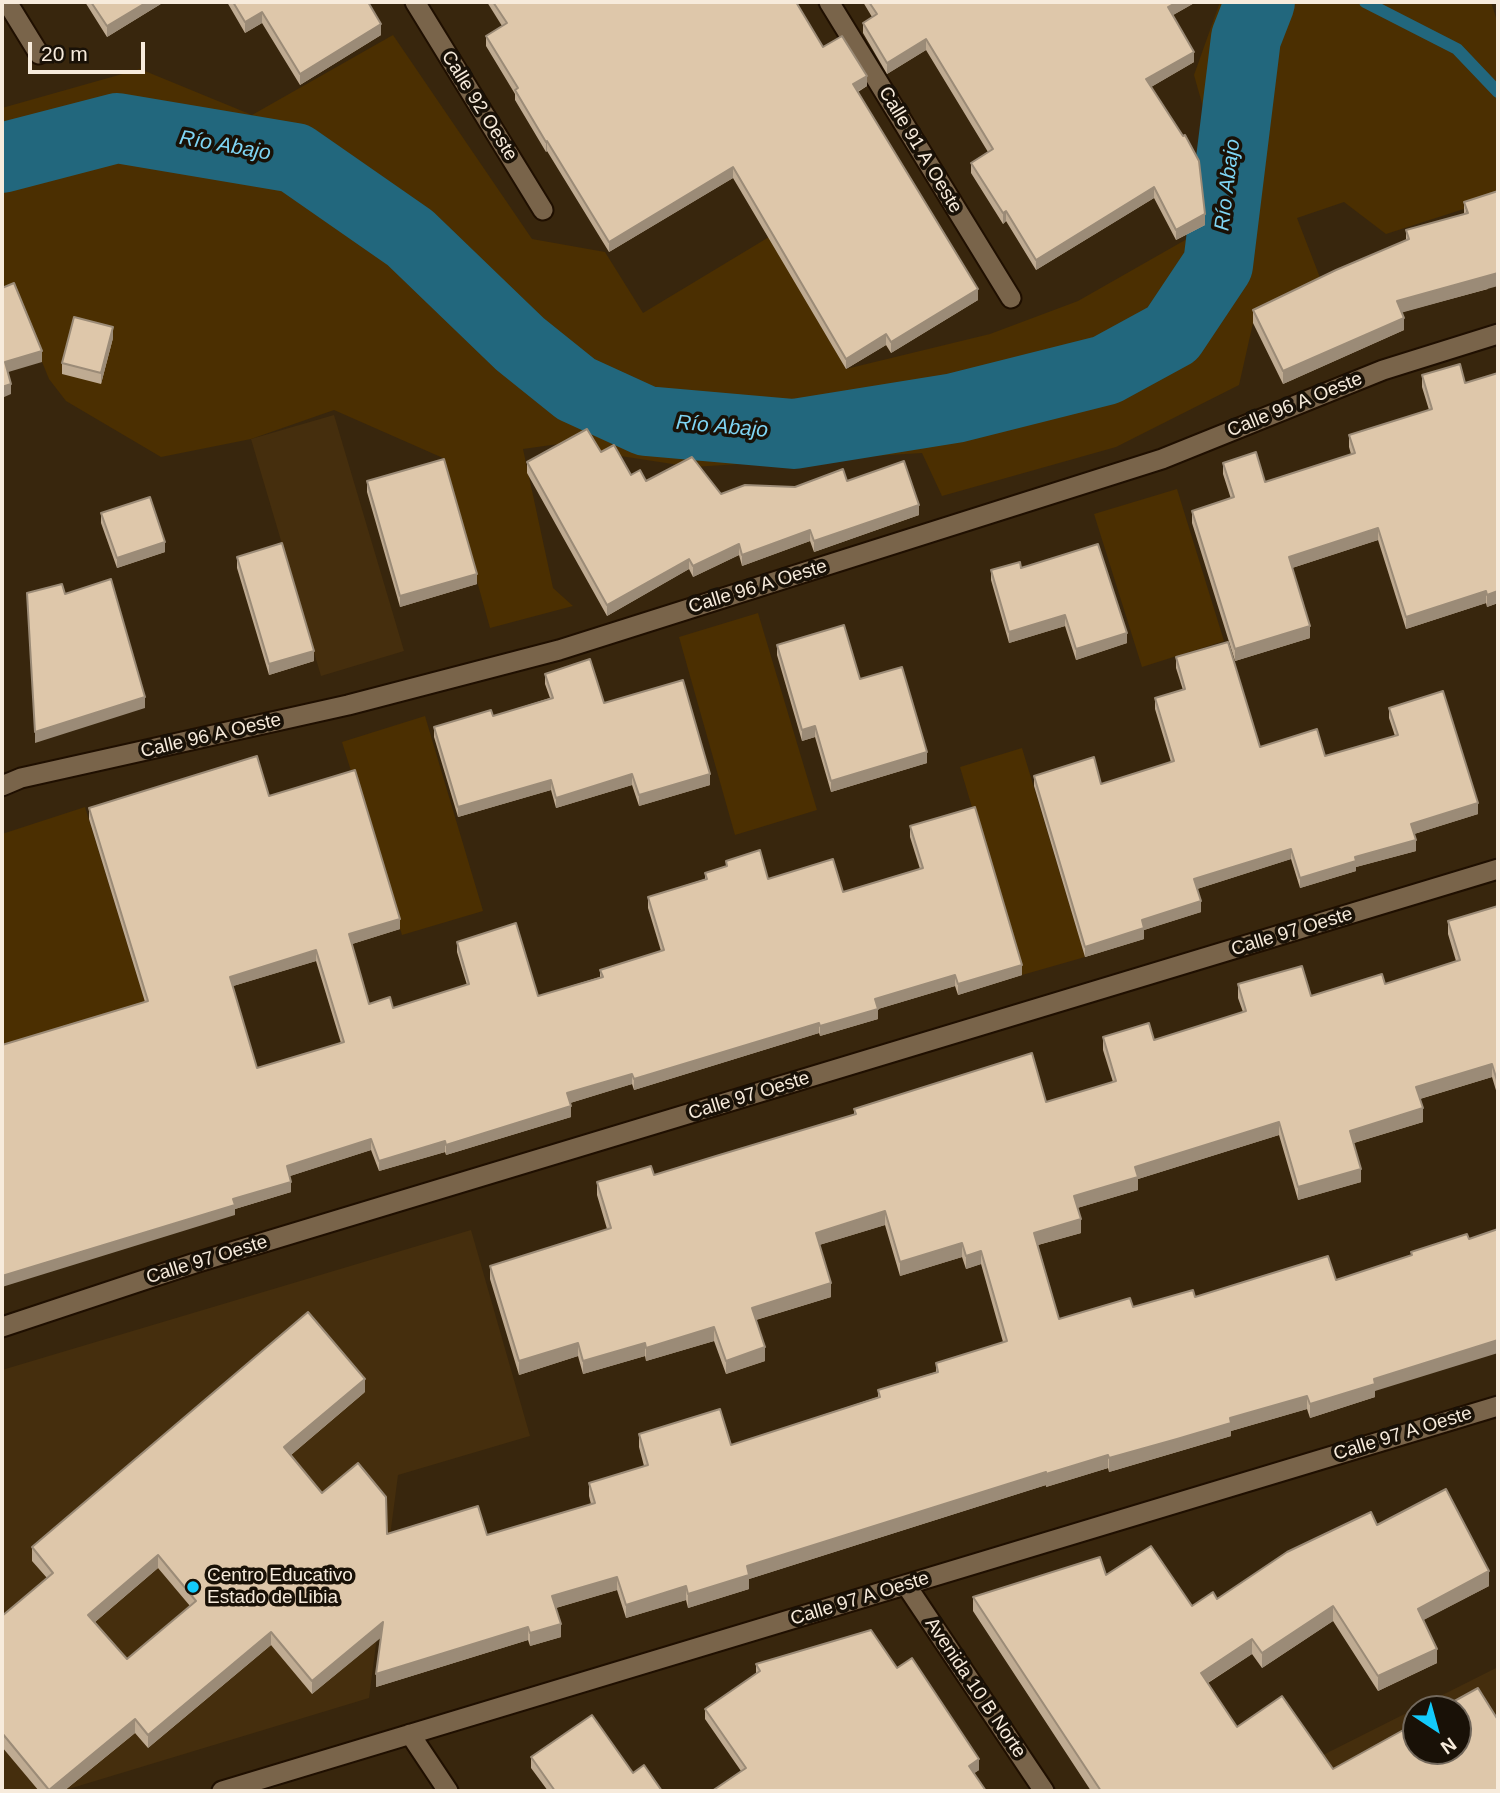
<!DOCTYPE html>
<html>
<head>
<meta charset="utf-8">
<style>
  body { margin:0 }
  #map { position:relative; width:1500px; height:1793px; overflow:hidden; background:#38260d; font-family:Arial,sans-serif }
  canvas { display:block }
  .frame { position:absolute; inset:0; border:4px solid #f7ebdc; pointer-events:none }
  .north { position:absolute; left:1402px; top:1695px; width:70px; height:70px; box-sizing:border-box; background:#191107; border:2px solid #72685c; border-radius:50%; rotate:144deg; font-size:19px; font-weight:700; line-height:28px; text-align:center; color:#f7ebdc }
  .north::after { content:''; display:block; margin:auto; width:24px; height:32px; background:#13cafb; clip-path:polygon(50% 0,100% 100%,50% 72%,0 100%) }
  .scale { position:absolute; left:28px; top:42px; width:117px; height:32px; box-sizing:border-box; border:4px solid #f7ebdc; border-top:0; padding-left:9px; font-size:21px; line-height:24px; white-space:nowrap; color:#f7ebdc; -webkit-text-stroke:5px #191107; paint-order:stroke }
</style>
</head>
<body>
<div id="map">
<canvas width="1500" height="1793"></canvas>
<div class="frame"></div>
<div class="north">N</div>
<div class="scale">20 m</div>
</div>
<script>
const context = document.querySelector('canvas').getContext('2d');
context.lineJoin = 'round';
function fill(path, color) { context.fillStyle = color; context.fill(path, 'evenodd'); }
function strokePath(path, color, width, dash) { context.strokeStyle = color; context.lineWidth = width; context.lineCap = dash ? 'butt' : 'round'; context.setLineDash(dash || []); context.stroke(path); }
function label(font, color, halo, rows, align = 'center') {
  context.font = font + ' Arial,sans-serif'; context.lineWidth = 7; context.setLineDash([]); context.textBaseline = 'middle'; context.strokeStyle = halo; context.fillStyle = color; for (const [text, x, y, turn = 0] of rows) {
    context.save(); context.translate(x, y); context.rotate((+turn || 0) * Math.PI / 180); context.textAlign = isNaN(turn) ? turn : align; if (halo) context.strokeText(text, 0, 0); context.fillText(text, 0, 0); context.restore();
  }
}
fill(new Path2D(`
  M334,415l70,236 -83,25 -70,-237z
  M471,1230l59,206 -132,39 -29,223 -307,93h-60v-421z
  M1498,1667v124h-158l-23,-33zM1416,1709h42v42h-42z`), '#452e0d');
fill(new Path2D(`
  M1220,2h271l7,22v174l-112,36 -42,-32 -47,16 27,70 -71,35 -14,62 -123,62 -174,49 -20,-43 -230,14 -78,-12 -13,8 -14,-23 -64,9 30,139 20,18 -83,22 -47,-170 -109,-48 -83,29 -90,18 -95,-56 -17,-22 -35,-86h-12v-185l138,-39 112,46 141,-80 139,204 73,13 38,61 126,-76 77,132 144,-35 88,-33 130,-74 9,-70 -23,-82z
  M1177,489l47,152 -82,26 -48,-153z
  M758,613l59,197 -82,25 -56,-198z
  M425,716l58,195 -81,24 -60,-193z
  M1022,748l63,209 -63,18 -62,-208z
  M85,807l63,205 -146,43v-221z`), '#4b2f01');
strokePath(new Path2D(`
  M1365,2l92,47 41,43`), '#22677d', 12);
strokePath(new Path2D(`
  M2,158l115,-30 178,30 115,80 110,106 56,45 70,32 148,13 161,-26 151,-38 66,-36 46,-69 28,-227 14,-36`), '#22677d', 70);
const minor = new Path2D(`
  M7,2l32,52
  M415,2l128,208
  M829,2l182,296
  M2,786l19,-8 327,-73 211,-55 603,-191 221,-89 115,-36
  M2,1327l193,-64 1303,-394
  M906,1585l138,206
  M410,1734l38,57
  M222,1791l1276,-385`);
strokePath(minor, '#1f0f00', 23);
strokePath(minor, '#79644a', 19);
fill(new Path2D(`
  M85,2h79l-57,35z
  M227,2h141l13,33 -81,50 -38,-62 -17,10z
  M487,2h309l27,45 44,39 -9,6 120,208 -87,53 -5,-8 -40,24 -113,-191 -124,74 -62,-101 -1,1 -31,-52v-6l-29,-48v-10l16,-10z
  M863,2h333l-23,13 21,47 -43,25 54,138 -29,15 -22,-42 -118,72 -30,-49 -3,3 -32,-51v-10l17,-11 -62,-102 -39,24 -24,-41v-10l9,-6z
  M1464,202l24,87 -86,23 2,18 -121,54 -30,-61v-13l153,-70v-10l58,-16z
  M113,338l-12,46 -39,-10v-11z
  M1498,373v230l-11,4 -1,-4 -80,26 -28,-89 -86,28 18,70 -75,23 -43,-138v-12l39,-12 -8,-25v-11l42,19 86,-28 -2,-7v-12l80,-25 -7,-23v-12l43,8z
  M601,452l30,23 15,6 75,13 126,-13 72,34 -105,37 -4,-11 -68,25 -3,-11 -46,22 -4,-8 -82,47 -80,-143v-11z
  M367,481l110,103 -77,23 -33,-115z
  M101,513l64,39 -48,16 -16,-45z
  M237,557l77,104 -45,14 -32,-107z
  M1021,568l106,75 -51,17 -11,-34 -56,17 -18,-63v-10z
  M777,645l83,34 67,84 -96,29 -16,-55 -13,4 -25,-86z
  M1176,657l84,90 65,9 70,-20 -6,-18v-10l89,106 -64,20 2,17 -60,16v4l-56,17 -9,-29 -94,30 4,23 -57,18v9l-59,18 -51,-171v-10l67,8 70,-22 -16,-53v-11l28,-8 -7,-22z
  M545,674l59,29 106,82 -71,21 -7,-21 -76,23 -5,-18 -93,27 -24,-80v-10l59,-11 57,-18 -5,-14z
  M269,796l131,133 -48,15 17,60 24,4 74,-23 -10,-33v-10l81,54 62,-19v-7l61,-19 -13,-43v-11l57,-18v-6l21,-6v-6l42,18 75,13 77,-23 -10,-32v-11l112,149 -64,20 -3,-9 -77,23v10l-58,17 -1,-3 -185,57 -2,-6 -62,19 1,14 -125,38 -1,-3 -66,19 -8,-21 -81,26 1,16 -56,17v6l-90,-213 -56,-183v-11zM316,961l25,82 -84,25 -24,-82z
  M1498,906v191l-6,-20 -72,22 3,23 -69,21 7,39 -63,18 -19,-65 -141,44v11l-61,18 4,25 -43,12 21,74 136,-22 141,-17 75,-24v-4l56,-18 -92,157v6l-65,21 -3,-9 -76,22v5l-54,16 -68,20 -1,-4 -62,19v-2l-297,94v10l-61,19 -2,-8 -60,18 -9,-28 -61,18 5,29 -31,9 -2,-6 -152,47 5,-50 -69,57 -41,-49 -123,103 -13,-15 -71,58h-25l-37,-44v-131l45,-38 -15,-17v-14l333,-155 -74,63 31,38 65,41 100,1 104,-31 -2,-8v-13l55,-17 -5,-19v-13l92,11 147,-48v-7l58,-18v-9l67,-21 -22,-78 -15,5 -4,-12 -62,19 -15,-51 -66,20 12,52 -75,23 9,41 -39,13 -12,-33 -68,20 -1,-5 -62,18 -5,-18 -59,19 -29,-96v-13l117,-37 -10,-34v-13l57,-7 200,-60v-6l192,-7 67,-20 -10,-32v-13l51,3 89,-28 -5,-14v-14l73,12 74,-12 71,-23 -8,-27v-13zM158,1568l32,38 -63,53 -32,-37z
  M1377,1525l112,61 -66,34 14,43 -59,28 -45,-70 -71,47 -10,-14 -44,29 29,44 96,42 165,22h-407l-118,-180v-14l133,-22 86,31 25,-7z
  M756,1664l141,4 82,102 -5,3 -233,-2 -36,-52v-10l51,-35z
  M531,1757l102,16 29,18h-114l-17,-23z`), '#bfab92');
fill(new Path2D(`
  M147,2h17l-57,35v-11z
  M1177,2h19l-28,16v-11z
  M262,12v11l-17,10v-11z
  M381,24v11l-81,50v-11z
  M926,39v11l-39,24v-11z
  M1194,52v10l-48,28v-11z
  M867,76v10l-14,8v-10z
  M547,141v10l-1,1v-10z
  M733,167v11l-124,74v-10z
  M1154,187v11l-118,72v-10z
  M1006,211v10l-3,3v-11z
  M1205,214v11l-29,15v-10z
  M1498,273v13l-101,28v-13z
  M978,289v11l-87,53v-11z
  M1404,318v12l-121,54v-13z
  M113,327v11l-12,46v-11z
  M886,334v11l-40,24v-10z
  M42,351v11l-37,11v-11z
  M11,384v10l-9,4v-11z
  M919,505v10l-105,37v-11z
  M1378,528v12l-89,29v-12z
  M810,530v11l-68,25v-11z
  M165,542v10l-48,16v-10z
  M739,544v11l-46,22v-11z
  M689,559v10l-82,47v-11z
  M477,574v10l-77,23v-11z
  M1486,591v12l-80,26v-12z
  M1498,591v12l-11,4v-12z
  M1065,615v11l-56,17v-11z
  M1310,626v12l-75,23v-12z
  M1127,633v10l-51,17v-11z
  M314,651v10l-45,14v-11z
  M145,697v11l-110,35v-11z
  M815,726v11l-13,4v-11z
  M927,752v11l-96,29v-11z
  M632,774v11l-76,23v-10z
  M710,774v11l-71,21v-11z
  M551,780v10l-93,27v-10z
  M1478,803v11l-67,21v-11z
  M1416,840v11l-60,16v4l-56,17v-10l55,-21z
  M1291,849v10l-97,31v-11z
  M1201,901v11l-57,18v9l-59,18v-10l57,-27z
  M400,919v10l-51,16v-11z
  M316,950v11l-86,26v-10z
  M1022,965v10l-64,20v-11z
  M955,975v11l-77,23v10l-58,17v-10l55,-27z
  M819,1023v10l-185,57v-11z
  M1492,1064v13l-76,23v-13z
  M632,1074v10l-65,20v-11z
  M571,1106v11l-125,38v-10z
  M1423,1108v14l-73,22v-13z
  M1279,1122v13l-141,44v11l-64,19v-13l61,-29z
  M371,1139v11l-84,27v-11z
  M445,1141v11l-66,19v-10z
  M1361,1169v13l-63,18v-13z
  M291,1182v10l-56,17v6l-233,72v-11l231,-77z
  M885,1211v14l-69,21v-13z
  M1081,1219v14l-47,13v-13z
  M962,1243v14l-62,19v-14z
  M981,1251v13l-15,5v-13z
  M831,1283v14l-79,24v-13z
  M714,1327v14l-68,20v-13z
  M1498,1340v13l-123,38v6l-65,21v-14l64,-25z
  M578,1343v13l-59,19v-14z
  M645,1343v13l-62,18v-13z
  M765,1347v14l-39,13v-13z
  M365,1379v13l-81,69v-14z
  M1307,1396v13l-76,22v5l-122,36v-14l121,-40z
  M1108,1455v13l-62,19v-13z
  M1046,1472v13l-297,94v10l-61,19v-14l59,-28z
  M158,1555v13l-70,60v-13z
  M1489,1571v15l-71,37v-14z
  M617,1577v13l-65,19v-13z
  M686,1586v14l-60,18v-13z
  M1333,1606v15l-71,47v-15z
  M383,1622v14l-71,58v-13z
  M561,1624v13l-31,9v-13z
  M528,1627v13l-152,47v-13z
  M271,1632v13l-123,103v-13z
  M1252,1639v15l-51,33v-14z
  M1437,1649v14l-59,28v-15z
  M135,1719v14l-71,58h-15z
  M979,1759v11l-10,7v-11z`), '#9b8b77');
const building = new Path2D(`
  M91,2h56l-40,24z
  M233,2h135l13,22 -81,50 -38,-62 -17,10z
  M493,2h303l27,45 19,-11 25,40 -14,8 125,205 -87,53 -5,-8 -40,25 -113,-192 -124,75 -62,-101 -1,1 -31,-52 3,-2 -32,-52 21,-13z
  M869,2h308l-9,5 26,45 -48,27 37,57 2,-1 14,26 6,53 -29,16 -22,-43 -118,73 -30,-49 -3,2 -32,-50 22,-14 -67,-110 -39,24 -24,-40 14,-9z
  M1498,191v82l-101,28 7,17 -121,53 -30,-61 83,-40 73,-31 -3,-9 62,-17 -4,-11z
  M14,283l28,68 -37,11 6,22 -9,3v-99z
  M74,317l39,10 -12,46 -39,-10z
  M1460,364l5,19 33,-10v218l-11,4 -1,-4 -80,26 -28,-89 -89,29 21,69 -75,23 -43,-138 42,-14 -11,-34 33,-11 9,30 90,-29 -6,-18 83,-26 -10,-34z
  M587,429l14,23 13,-7 17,30 9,-5 6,11 46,-24 29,37 24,-9 50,2 48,-18 4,12 57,-20 15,44 -105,36 -4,-11 -68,25 -3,-11 -46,22 -4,-7 -82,46 -80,-143z
  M444,459l33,115 -77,22 -33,-115z
  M150,497l15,45 -48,16 -16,-45z
  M282,543l32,108 -45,13 -32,-107z
  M1098,544l29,89 -51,16 -11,-34 -56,17 -18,-62 29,-8 1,6z
  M111,579l34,118 -110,35 -8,-139 35,-9 3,10z
  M844,625l16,54 42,-12 25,85 -96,29 -16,-55 -13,4 -25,-85z
  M1228,642l32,105 57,-18 8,27 73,-21 -9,-27 54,-17 35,112 -67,21 5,16 -61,17 1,4 -56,17 -9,-29 -97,30 7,22 -59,19 2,8 -59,19 -51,-171 60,-19 7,27 73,-23 -19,-63 30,-9 -9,-32z
  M590,659l14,44 79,-23 27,94 -71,21 -7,-21 -76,24 -5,-18 -93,27 -24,-80 57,-17 2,6 60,-18 -8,-24z
  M257,756l12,40 86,-26 45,149 -51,15 20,70 21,-7 3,11 76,-24 -12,-42 59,-19 22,73 65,-19 -3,-7 64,-20 -16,-53 59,-18 -2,-6 22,-7 -1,-5 34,-11 8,29 65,-20 10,33 80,-24 -13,-42 65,-19 47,158 -64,19 -3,-9 -80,24 3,10 -58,17 -1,-3 -185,56 -2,-5 -65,19 4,13 -125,39 -1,-4 -66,20 -8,-22 -84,27 4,16 -58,17 2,6 -233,71v-231l146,-44 -59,-193zM316,950l28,92 -87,26 -27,-91z
  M1498,906v178l-6,-20 -76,23 7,21 -73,23 11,38 -63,18 -19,-65 -144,45 3,10 -64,19 7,23 -47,14 25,86 71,-21 3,9 60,-17 2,7 133,-41 8,24 76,-25 -1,-3 56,-18 2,5 29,-10v111l-124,39 1,5 -65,20 -3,-8 -77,22 1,5 -54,16 -68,19 -1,-3 -62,19v-2l-299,94 2,9 -61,19 -2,-8 -60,19 -9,-28 -65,19 9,28 -31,9 -2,-6 -152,47 7,-52 -71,59 -41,-49 -123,103 -13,-16 -86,71 -47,-57v-117l51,-43 -21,-26 276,-235 57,67 -81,68 38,46 36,-30 28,34 1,37 91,-28 9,29 108,-32 -6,-20 59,-18 -9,-31 81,-25 11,36 149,-48 -2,-7 60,-18 -2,-9 71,-22 -26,-90 -15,5 -4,-13 -62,19 -15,-51 -69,22 15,50 -79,25 13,39 -39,14 -12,-34 -68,21 -1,-5 -62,18 -5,-18 -59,18 -29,-95 121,-38 -14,-46 54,-16 3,9 62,-19 140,-42 -2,-5 178,-56 14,49 70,-21 -13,-44 46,-14 5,17 92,-29 -8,-27 64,-18 9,30 71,-22 3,10 75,-24 -12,-39zM158,1555l38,46 -69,58 -39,-44z
  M1446,1489l43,82 -71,38 19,40 -59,27 -45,-70 -71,47 -10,-14 -51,34 36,54 45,-31 51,73 83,-46v28h42v-42h-18l38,-21 20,32v71h-397l-128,-194 127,-40 6,18 45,-29 41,60 21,-14 4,7 70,-47 84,-40 6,13z
  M871,1630l26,38 15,-10 67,101 -10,7 17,25h-274l34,-23 -41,-59 55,-38 -4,-7z
  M592,1715l41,58 11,-8 18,26h-107l-24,-34z`);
fill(building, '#dec7aa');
strokePath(building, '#9b8b77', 2);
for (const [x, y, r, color] of [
  [193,1587,7,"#13cafb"]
]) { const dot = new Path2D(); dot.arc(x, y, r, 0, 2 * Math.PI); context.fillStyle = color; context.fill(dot); strokePath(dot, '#191107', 2.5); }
label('19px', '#f7ebdc', '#191107', [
  ["Calle 92 Oeste",479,106,58],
  ["Calle 91 A Oeste",920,150,59],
  ["Calle 96 A Oeste",1295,405,-22],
  ["Calle 96 A Oeste",758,587,-17],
  ["Calle 96 A Oeste",211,736,-13],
  ["Calle 97 Oeste",1292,932,-17],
  ["Calle 97 Oeste",749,1096,-17],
  ["Calle 97 Oeste",207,1260,-17],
  ["Calle 97 A Oeste",1403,1434,-17],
  ["Calle 97 A Oeste",860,1599,-17],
  ["Avenida 10 B Norte",975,1688,56]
]);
label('19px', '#f7ebdc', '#191107', [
  ["Centro Educativo",207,1576],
  ["Estado de Libia",207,1598]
], 'left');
label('italic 21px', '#7fd5f4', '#191107', [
  ["Río Abajo",225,146,10],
  ["Río Abajo",1228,185,-83],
  ["Río Abajo",722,427,5]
]);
</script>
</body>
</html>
